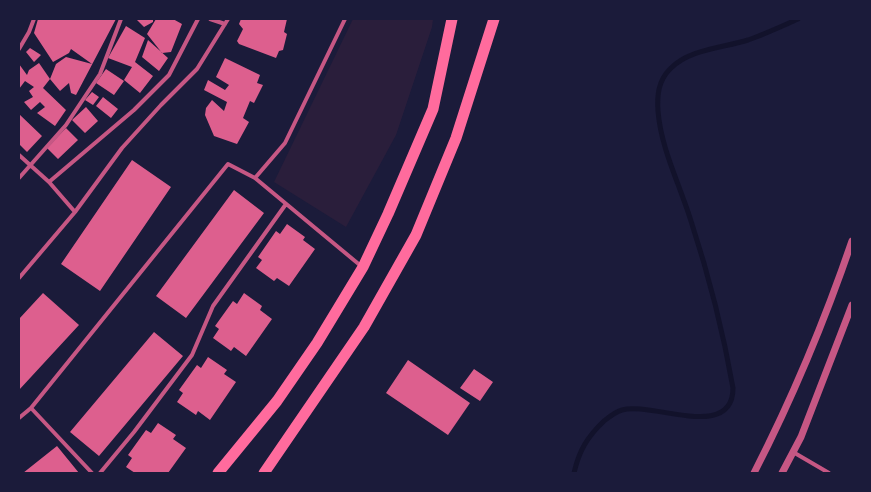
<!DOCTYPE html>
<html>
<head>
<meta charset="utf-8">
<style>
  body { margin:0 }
  #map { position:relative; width:871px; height:492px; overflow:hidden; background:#1b1b3a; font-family:Figtree,sans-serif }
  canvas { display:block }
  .frame { position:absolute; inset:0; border:20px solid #1b1b3a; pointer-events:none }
</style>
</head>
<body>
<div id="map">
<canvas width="871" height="492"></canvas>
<div class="frame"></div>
</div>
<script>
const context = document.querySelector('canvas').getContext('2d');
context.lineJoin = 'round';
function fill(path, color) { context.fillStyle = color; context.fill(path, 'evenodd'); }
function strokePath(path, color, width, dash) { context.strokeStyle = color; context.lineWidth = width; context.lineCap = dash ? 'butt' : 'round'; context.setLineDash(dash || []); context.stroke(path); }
fill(new Path2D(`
  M353,19h80l-1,8 -36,108 -50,92 -72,-45z`), '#2a1e3b');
strokePath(new Path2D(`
  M574,473c5,-22 13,-36 30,-52 5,-4 11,-9 18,-11 29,-9 111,32 111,-22 -10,-57 -24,-112 -42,-167 -11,-36 -30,-72 -33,-110 -1,-15 0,-30 12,-42 19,-20 53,-21 78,-29 17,-6 34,-14 50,-21`), '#12122b', 5);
fill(new Path2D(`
  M38,19h78l-40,76 -5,-2 -2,-10 -9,8 -10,-12 6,-15 10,-7 26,7 -21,-15 -2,4 -16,9 -19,-29z
  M136,19h17v3l-9,5z
  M156,19h17l9,5 -11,28 -9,1 -15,-19z
  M241,19h46l-3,13 3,2 -4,16 -4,1 -3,7 -37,-14 -2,-3 6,-12 -4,-5z
  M126,26l19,12 -10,24 18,14 -13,17 -16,-13 8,-13 -24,-9z
  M148,40l20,18 -9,13 -17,-14z
  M30,48l11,7 -7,7 -8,-10z
  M225,58l35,17 -3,8 6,2 -9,18 -4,-2 -7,17 6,4 -12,22 -23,-8 -9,-21 1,-7 6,-8 12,11 3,-9 -23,-12 4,-10 17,10 4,-5 -13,-8z
  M39,63l11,16 -7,9 23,22 -11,16 -18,-13 8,-6 -5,-5 -9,8 -7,-8 9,-5 -4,-6 5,-4 -9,-6 -6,8v-25l8,11 2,-5z
  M106,69l18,12 -10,14 -18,-12z
  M92,92l7,5 -6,8 -8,-5z
  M103,97l15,12 -7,9 -15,-12z
  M86,107l12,14 -13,12 -13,-13z
  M19,114l23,22 -15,16 -8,-8z
  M66,128l12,12 -20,19 -11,-11z
  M132,160l39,27 -71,104 -39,-27z
  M234,190l30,23 -78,105 -30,-22z
  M287,224l18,13 -2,3 12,9 -26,37 -12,-8 -3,3 -18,-13 6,-8 -4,-3 18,-26 4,3z
  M43,293l36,32 -60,65v-71z
  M244,293l18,13 -2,4 12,9 -26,37 -12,-9 -3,4 -18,-13 6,-9 -4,-3 18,-25 4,3z
  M154,332l29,24 -84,100 -29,-24z
  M208,357l19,13 -3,4 12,8 -26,38 -12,-9 -2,4 -19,-13 6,-9 -4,-3 18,-25 4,3z
  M408,360l62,43 -22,32 -62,-42z
  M474,369l19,13 -13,19 -20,-13z
  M158,423l18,12 -3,4 13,9 -18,25h-33l-9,-6 6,-9 -4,-3 18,-25 5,3z
  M57,446l22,27h-56z`), '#dd5f8e');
strokePath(new Path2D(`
  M210,19l15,5
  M345,19l-60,124 -30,35 106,88
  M19,49l10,-17 5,-13
  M19,155l30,27 26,30
  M19,178l47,-53 34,-51 21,-55
  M49,182l85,-72 35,-35 29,-56
  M19,278l56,-66 47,-64 39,-43 36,-36 31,-50
  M31,408l61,65
  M19,418l12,-10 197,-244 27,14
  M793,452l36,21
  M100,473l34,-41 58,-77 21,-49 73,-102`), '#c65784', 4);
strokePath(new Path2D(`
  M754,473c38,-74 71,-153 98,-232
  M782,473l19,-36 51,-132`), '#c65784', 7);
strokePath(new Path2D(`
  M218,473l59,-72 40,-58 46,-76 25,-53 45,-105 19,-90
  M264,473l100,-146 52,-92 40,-97 38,-119`), '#ff6b9d', 11);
</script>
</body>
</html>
